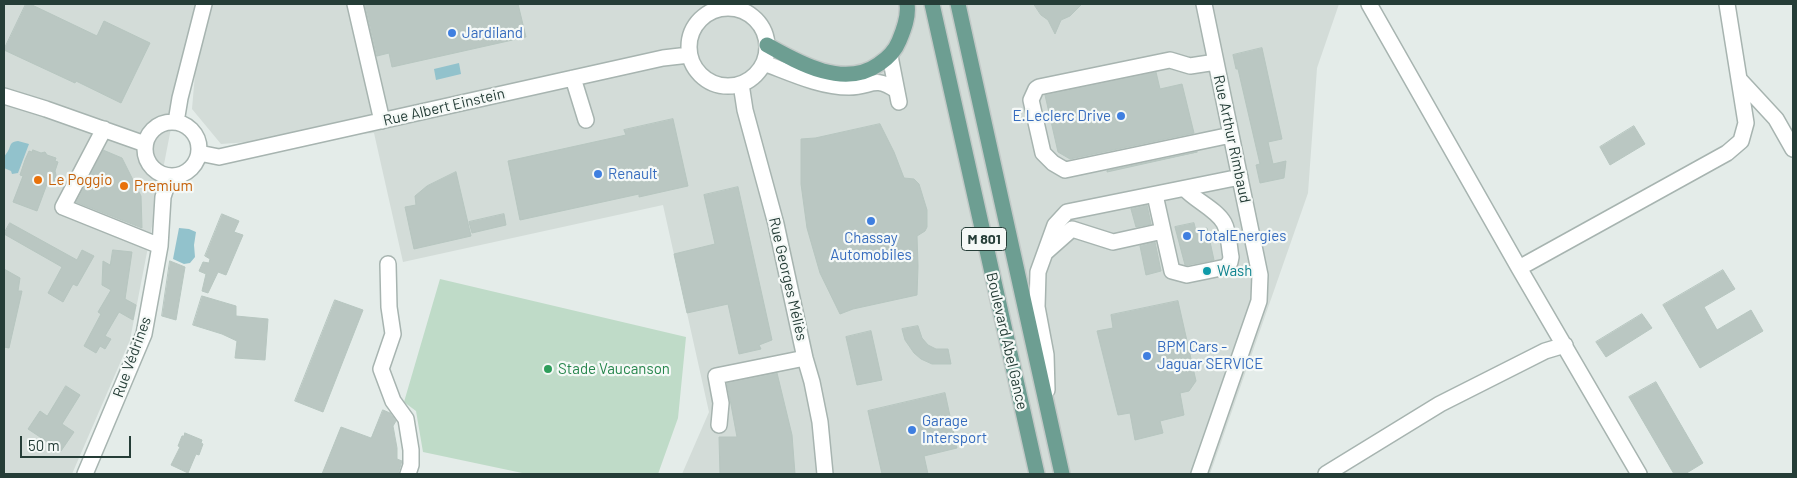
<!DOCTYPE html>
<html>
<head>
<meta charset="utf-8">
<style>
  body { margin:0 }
  #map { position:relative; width:1797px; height:478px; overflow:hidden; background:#e4ece9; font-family:Barlow,sans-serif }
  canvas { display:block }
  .frame { position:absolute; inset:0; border:5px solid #253d37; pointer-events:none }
  .scale { position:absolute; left:20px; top:436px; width:111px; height:22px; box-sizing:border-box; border:2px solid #253d37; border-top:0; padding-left:6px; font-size:15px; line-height:18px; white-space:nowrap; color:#253d37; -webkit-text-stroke:4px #f5f9f7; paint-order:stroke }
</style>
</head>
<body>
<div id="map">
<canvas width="1797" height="478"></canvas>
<div class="frame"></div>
<div class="scale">50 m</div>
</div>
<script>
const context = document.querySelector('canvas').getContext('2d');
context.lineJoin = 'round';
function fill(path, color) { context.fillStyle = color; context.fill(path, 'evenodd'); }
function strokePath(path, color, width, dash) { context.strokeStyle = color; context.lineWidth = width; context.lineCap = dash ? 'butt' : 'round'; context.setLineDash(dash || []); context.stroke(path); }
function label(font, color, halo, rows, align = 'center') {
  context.font = font + ' Barlow,sans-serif'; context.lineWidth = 4.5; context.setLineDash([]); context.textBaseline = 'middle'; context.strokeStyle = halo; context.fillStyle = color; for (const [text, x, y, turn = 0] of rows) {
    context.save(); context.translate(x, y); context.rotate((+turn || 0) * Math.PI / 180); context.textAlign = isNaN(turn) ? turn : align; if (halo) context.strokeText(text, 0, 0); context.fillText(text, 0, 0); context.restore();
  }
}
fill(new Path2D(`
  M4,4h191l-65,336 -58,134h-68z
  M201,4h1138l-22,64 -9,125 -98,281h-528l27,-62 -46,-207 -260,57 -29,-129 -153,11 -29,-35z`), '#d3dcd8');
fill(new Path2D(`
  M440,279l246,58 -8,81 -20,56h-131l-104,-22 -7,-41 -12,-9z`), '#bfdbc8');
fill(new Path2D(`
  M459,63l2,11 -25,6 -2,-11z
  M18,141l11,3 -11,29 -6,1 -1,-3 -7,-3v-11c1,-2 3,-4 4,-6 3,-5 1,-9 10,-10z
  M179,228l10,1 7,3 -2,13 1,12 -5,6 -6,1 -11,-5z`), '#92c2cc');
const building = new Path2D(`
  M26,4h4l67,32 7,-15 46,22 -29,60 -45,-22 -1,2 -71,-33z
  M365,4h153l8,33 -134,30 -3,-14 -12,3z
  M1034,4h48l-12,12 -9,4 -6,14 -7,-14 -7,-5z
  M1262,48l20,91 -14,3 5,22 13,-3 -2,17 -24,5 -4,-18 4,-1 -22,-95h-2l-3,-14z
  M1156,72l4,17 22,-5 12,49 -124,26 -12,-7 -13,-57z
  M673,119l15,67 -49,11v-3l-119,26 -12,-59 118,-26 -2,-5z
  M880,124l14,28 10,26 10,1 5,5 8,26v17l-2,4 -8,5 1,30 -1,29 -64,14 -13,5 -20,-41 -13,-45 -6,-44v-45l14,-1z
  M1634,126l11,18 -35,21 -10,-18z
  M33,150l8,3 4,-1 2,3 9,3 -1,3 3,1 -3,9 1,4 -3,11 -6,-2 -10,27 -24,-9 10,-26 -3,-1 5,-15 4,-9 3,1z
  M103,150l19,8 19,38 1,32 -66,-26z
  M1197,152l-90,20v-1z
  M456,172l15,64 -57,13 -9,-42 11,-2 -1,-9 12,-10z
  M738,187l34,153 -13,5 2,4 -22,5 -11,-50 -41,9 -13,-59 41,-10 -11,-49z
  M1147,205l4,19 -15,3 -5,-18z
  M222,214l17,7 -5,11 9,3 -17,40 -8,-3 -10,21 -6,-2 4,-17 -7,-3 4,-9 6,1 1,-4 -5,-3z
  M504,214l2,11 -34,8 -3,-11z
  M10,223l67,37 5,-10 12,6 -17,30 -4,-2 -10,18 -15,-9 14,-26 -58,-33z
  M1194,223l2,8 11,-3 7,32 -27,5h-2l-10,-38z
  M1155,242l6,29 -15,4 -6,-29z
  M113,250l19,2 -7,47 11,6 -3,15 -14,-8 -14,24 6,3 -6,10 -5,-3 -4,7 -12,-7 17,-32 -3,-2 13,-22 -9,-5 1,-24 7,4z
  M170,261l15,6 -9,53 -14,-4z
  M4,269l16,9 -2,13h4l-13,57 -5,-1z
  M1723,270l12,19 -31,18 13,23 34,-20 12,21 -63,37 -37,-63z
  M202,296l34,10v10l32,3 -3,41 -30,-2 2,-17 -15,-7 -29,-9z
  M335,300l28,10 -40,102 -28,-11z
  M1178,301l18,80 -7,10 -9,2 4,22 -24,6 3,12 -28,7 -5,-27 -12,2 -21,-84 16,-3 -2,-13z
  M1642,314l10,14 -46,29 -10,-15z
  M918,326l4,12 6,7 8,4h12l3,15h-19l-11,-5 -7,-6 -9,-13 -3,-11z
  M871,331l11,49 -25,5 -11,-48z
  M777,373l15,62 3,39h-75l-1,-37h18l-10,-54z
  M1656,382l47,81 -18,11h-11l-45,-77z
  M66,386l14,9 -18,29 12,8 -13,19 -33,-22 12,-18 7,5z
  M945,393l12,55 -33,8 4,18h-46l-14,-63z
  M383,410l7,3 6,8 -3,5 4,22v11l5,2 -4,13h-76l19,-47 30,11z
  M185,433l17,7 -1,3 2,1 -4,11 -3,-1 -8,19 -17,-8 9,-18 -2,-1 4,-10h2z`);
fill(building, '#bac7c2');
strokePath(building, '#b7c6c0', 1);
const minor = new Path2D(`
  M355,4l27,117
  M1369,4l150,264 120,206
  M689 47a39 39 0 1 1 78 0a39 39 0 1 1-78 0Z
  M890,56l9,46
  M1216,62l-26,4 -20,-6 -131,27 -3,2 -5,11 12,53 10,10 12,7 166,-35
  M764,63c27,10 56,24 85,24 23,0 24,-12 47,3
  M573,78l13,42
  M1739,79l37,40 17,30
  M741,84l4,26 31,114 29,134 7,24 8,40 5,52
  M4,96l42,13 99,35
  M145 149a27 27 0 1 1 54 0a27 27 0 1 1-54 0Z
  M176,122l4,-24 24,-94
  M104,129l-41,78 97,39
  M199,153l20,4 444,-99 26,-3
  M1163,231l9,40 15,4 39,-8 4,-5 1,-5c-2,-10 -2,-25 -7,-34 -8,-14 -28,-22 -39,-34
  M1046,252l26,-23 41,13 50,-11 -8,-36
  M388,264l1,43 4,27 -12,35 12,32 13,18 5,31v15l-3,9
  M1519,268l208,-115 14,-12 5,-18 -19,-119
  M1047,390l-1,-35 -9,-48 1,-35 17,-47 12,-13 173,-35
  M719,425l2,-22 -5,-27 89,-18
  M85,474l59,-140 16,-88 3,-49 7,-21
  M1199,474l60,-173 1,-26 -56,-271
  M1326,474l114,-70 105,-53 20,-6`);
const major = new Path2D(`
  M932,4l105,470
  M958,4l104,470
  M767,45c32,18 77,44 112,19 9,-6 16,-13 20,-23 5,-12 10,-25 8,-37`);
strokePath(minor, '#a7b4b0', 18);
strokePath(major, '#c2c9c7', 18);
strokePath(minor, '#fff', 15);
strokePath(major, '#6d9e92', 15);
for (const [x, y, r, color] of [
  [452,33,5,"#3f7fe0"],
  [1121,116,5,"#3f7fe0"],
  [598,174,5,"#3f7fe0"],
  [38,180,5,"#e8710a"],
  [124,186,5,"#e8710a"],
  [871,221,5,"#3f7fe0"],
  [1187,236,5,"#3f7fe0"],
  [1207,271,5,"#0f9aa8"],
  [1147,356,5,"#3f7fe0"],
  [548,369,5,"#2e9e5b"],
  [912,430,5,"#3f7fe0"]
]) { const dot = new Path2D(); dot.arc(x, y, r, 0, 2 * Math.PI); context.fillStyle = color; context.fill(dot); strokePath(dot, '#f5f9f7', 2); }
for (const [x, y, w] of [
  [984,239,45]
]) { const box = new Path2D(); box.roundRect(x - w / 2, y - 11.5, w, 23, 4); context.fillStyle = '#f5f9f7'; context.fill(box); strokePath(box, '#253d37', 1); }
label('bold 14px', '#253d37', null, [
  ["M 801",984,239]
]);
label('15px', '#366cbe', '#f5f9f7', [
  ["Jardiland",462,33],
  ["E.Leclerc Drive",1111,116,"right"],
  ["Renault",608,174],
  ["TotalEnergies",1197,236],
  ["Chassay",871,238,"center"],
  ["Automobiles",871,255,"center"],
  ["BPM Cars -",1157,347],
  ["Jaguar SERVICE",1157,364],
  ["Garage",922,421],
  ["Intersport",922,438]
], 'left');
label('15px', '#253d37', '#f5f9f7', [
  ["Rue Albert Einstein",444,107,-13],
  ["Rue Arthur Rimbaud",1232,139,78],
  ["Rue Georges Méliès",788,279,77],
  ["Boulevard Abel Gance",1007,341,77],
  ["Rue Védrines",132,357,-70]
]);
label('15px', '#c56008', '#f5f9f7', [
  ["Le Poggio",48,180],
  ["Premium",134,186]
], 'left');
label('15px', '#0d838f', '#f5f9f7', [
  ["Wash",1217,271]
], 'left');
label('15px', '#27864d', '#f5f9f7', [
  ["Stade Vaucanson",558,369]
], 'left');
</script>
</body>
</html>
